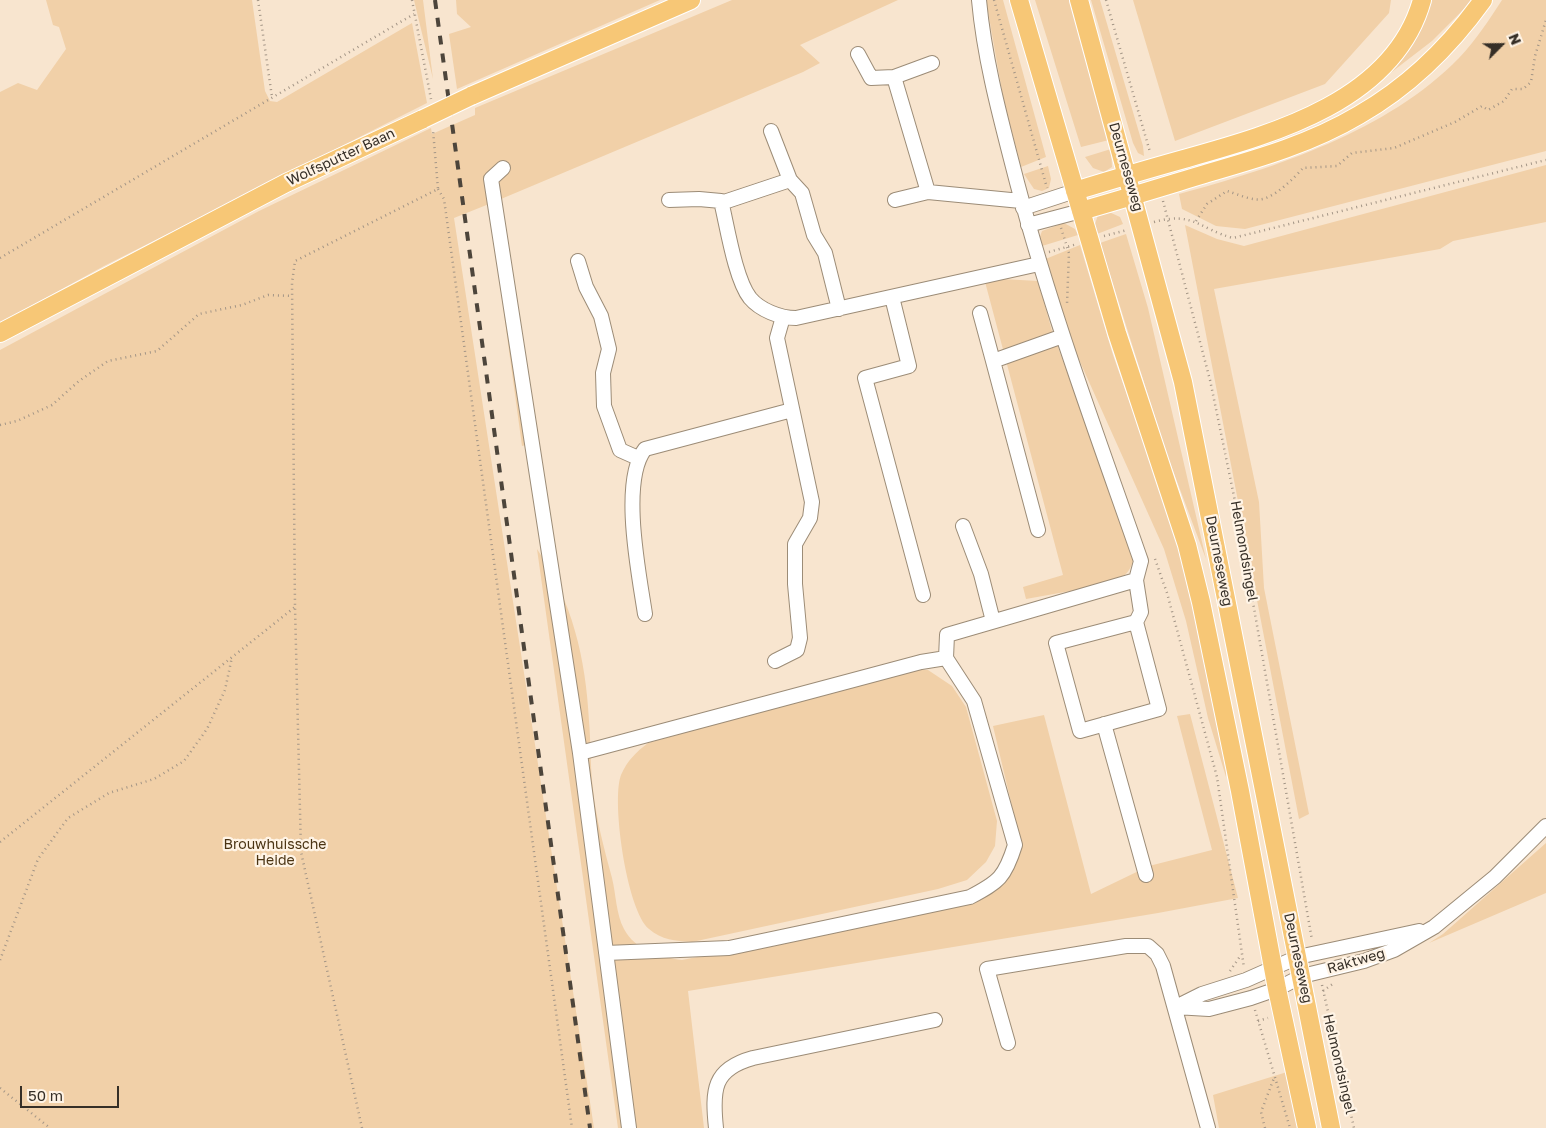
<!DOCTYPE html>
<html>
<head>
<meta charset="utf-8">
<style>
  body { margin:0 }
  #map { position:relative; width:1546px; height:1128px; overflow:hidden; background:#f8e5cf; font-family:"Golos Text",sans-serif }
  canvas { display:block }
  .north { position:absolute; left:1476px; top:20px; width:50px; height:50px; -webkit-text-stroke:4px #fff4e6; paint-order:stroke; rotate:67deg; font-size:14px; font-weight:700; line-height:20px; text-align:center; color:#362f27 }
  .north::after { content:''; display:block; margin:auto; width:18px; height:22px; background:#362f27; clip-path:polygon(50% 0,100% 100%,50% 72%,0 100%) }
  .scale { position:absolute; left:20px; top:1086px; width:99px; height:22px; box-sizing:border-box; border:2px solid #362f27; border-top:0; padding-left:6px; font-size:15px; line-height:18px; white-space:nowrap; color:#362f27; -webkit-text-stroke:4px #fff4e6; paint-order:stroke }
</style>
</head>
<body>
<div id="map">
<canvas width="1546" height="1128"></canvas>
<div class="north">N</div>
<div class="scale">50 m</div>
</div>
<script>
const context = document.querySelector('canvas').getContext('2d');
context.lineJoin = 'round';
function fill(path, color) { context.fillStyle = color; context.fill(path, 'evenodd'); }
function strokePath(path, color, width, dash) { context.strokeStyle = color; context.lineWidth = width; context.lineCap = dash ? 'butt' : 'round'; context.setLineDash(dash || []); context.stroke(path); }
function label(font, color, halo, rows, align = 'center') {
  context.font = font + ' "Golos Text",sans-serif'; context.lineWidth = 4.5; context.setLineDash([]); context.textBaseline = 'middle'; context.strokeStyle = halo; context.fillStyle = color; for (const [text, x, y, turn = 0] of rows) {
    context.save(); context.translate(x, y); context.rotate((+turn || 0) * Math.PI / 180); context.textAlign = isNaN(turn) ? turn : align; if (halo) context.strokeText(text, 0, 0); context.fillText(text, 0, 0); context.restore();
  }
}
fill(new Path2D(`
  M46,0h206l13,91 5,10 7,1 135,-79 15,80 -323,163 -104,57v-231l18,-9 19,7 29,-41 -7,-22 -6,-2z
  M414,0h9l10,79z
  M456,0h204l-203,89 -8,-55 22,-7 -14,-13z
  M732,0h166l-98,45 20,18 -17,9 -302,127 36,243 -15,4 -33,-242 -35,14 140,910h-594v-778l259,-139 172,-83 1,6 43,-19v-7z
  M986,0h17l43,157 -25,10 -18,-70z
  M1035,0h34l40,140 -28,7z
  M1091,0h9l43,146 1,10 -6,-3 -5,-10z
  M1133,0h258l-2,13 -64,71 -150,57z
  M1430,0h43l-41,41 -52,40 19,-24z
  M1502,0h44v151l-301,78 -29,-3 -34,-17 -3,-15c96,-26 209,-63 280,-136 17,-18 30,-38 43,-58z
  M1111,149l1,18 -8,5 -11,-4 -8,-11z
  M1546,165v57l-93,19 -13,8 -226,40 45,213 5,86 45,226 -10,5 -114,-594 32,14 27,7z
  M1048,166l3,13 -2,9 -7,3 -8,-2 -10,-15z
  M1107,211l13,6 3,7 -26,10 -2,-10 3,-9z
  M1064,223l11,6 3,6 -36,11 -3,-7 3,-8z
  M1126,234l22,74 58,251 -40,-107 -66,-209z
  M1080,245l33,110 66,187 16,68 31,153v14l-18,-59 -22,-97 -22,-72 -96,-214 -25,-75z
  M984,278l54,3 14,50 82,225c-3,17 -10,21 -25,28l-83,15 -3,-12 40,-12z
  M537,549c35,51 49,110 52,172 2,22 1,45 4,68 3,30 11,59 19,89 4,16 4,36 12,51 11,21 36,28 58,31l291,-58 21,-16 25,-50 -26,-110 51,-11 47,179 58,-28 63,-16 -35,-134 13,-2 48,184 -80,15 -470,78 16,137h-86z
  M908,670h20l24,16 14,21 31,114 -2,25 -9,16 -19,18 -29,9 -246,53c-17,-1 -30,-2 -43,-13 -22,-18 -38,-128 -28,-154 6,-14 15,-23 27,-32z
  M1546,843v50l-117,50 14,-9z
  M1287,1072l16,56h-84l-6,-33z`), '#f1d0a8');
const minor = new Path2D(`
  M979,0c5,55 19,109 33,163 34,135 83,266 129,398l-5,19
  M858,54l13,24 23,-1 38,-14
  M894,77l34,115
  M503,168l-12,11 89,574 341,-91 25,-4 1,-23 189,-55
  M790,180l12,13 12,42 11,18 14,56
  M669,200l30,-1 22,2c6,24 14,78 29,97 10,12 30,20 46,20l243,-54
  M895,200l33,-8 93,9
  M721,203l69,-23 -19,-49
  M1023,208l52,-17
  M1028,225l53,-14
  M578,261l8,26 15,29 8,33 -6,24 1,33 16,44 18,8
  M892,297l17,69 -44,12 58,217
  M980,313l13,48 70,-25
  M993,361l45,169
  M963,526l18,48 12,47
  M645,614c-6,-40 -25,-133 0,-165l147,-39
  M1136,622l-80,21 24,88 79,-22 -23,-87 5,-10 -5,-32
  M775,661l22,-11 3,-12 -5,-54v-40l15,-26 2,-16 -35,-164 6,-21
  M1104,724l42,151
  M580,753l49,375
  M606,953l123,-5 241,-51c29,-15 35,-20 45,-52l-41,-144 -28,-43
  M1175,1007l34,2 42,-11 26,-9 25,-13 62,-15 30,-11 40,-23 61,-50 51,-51
  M1176,1007l26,-13 44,-14 52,-23 121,-26
  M1008,1043l-21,-74 139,-23h22l9,8 6,12 45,162
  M716,1128c-4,-38 -3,-59 37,-70l182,-38`);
const major = new Path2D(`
  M1019,0l98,333 70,212 14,57 39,189 37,198 30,139
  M1079,0l104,382 148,746
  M471,96l220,-96
  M1075,191c36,-11 73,-22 109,-32 89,-25 210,-58 238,-159
  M1081,211c42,-12 84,-25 127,-38 52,-15 104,-30 151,-58 49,-28 91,-69 124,-115
  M0,333l286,-150 137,-64`);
strokePath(minor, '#9c8c77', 16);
strokePath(major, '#fff', 20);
strokePath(new Path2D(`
  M258,0l14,97
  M412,0l19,99
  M994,0l53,188
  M1106,0l44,152
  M438,189l6,10 128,929
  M1163,201l47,179 27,131 75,429
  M1196,221l11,-17 20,-13c11,3 28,12 39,7 13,-5 28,-20 37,-30l34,-2 15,-13 42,-5 61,-26 27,-16 6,4 16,-9 8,-12h11l8,-7 4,-26 11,-36
  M1154,222c40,-11 45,7 79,16l313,-78
  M1061,228l8,25 -2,51
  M1104,236l23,-6
  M1049,252l28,-8
  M0,258l414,-244
  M0,425l17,-4 35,-16 27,-24 29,-20 49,-10 42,-37 43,-9 26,-10 24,1
  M1155,559l12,34 50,184 27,191
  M0,842l295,-235
  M0,960l38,-101 30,-41 41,-25 45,-14 30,-18 23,-32 18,-39 7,-33
  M1230,971l11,-16
  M1322,985l32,143
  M1323,991l11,-8
  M1255,1010l35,118
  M1258,1021l10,-3
  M0,1088l50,40
  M362,1128l-61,-276 -6,-245 -3,-324 3,-22 143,-72 -5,-59
  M1265,1128l-4,-16 13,-34`), '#a39586', 2.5, [1, 4]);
strokePath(minor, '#fff', 14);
strokePath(major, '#f7c776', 18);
strokePath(new Path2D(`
  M435,0l155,1128`), '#4d453b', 4, [9, 9]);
const majorBridge = new Path2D(`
  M423,119l48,-23`);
strokePath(majorBridge, '#fff', 20, []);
strokePath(majorBridge, '#f7c776', 18);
label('14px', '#362f27', '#fff4e6', [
  ["Wolfsputter Baan",341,157,-25],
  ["Deurneseweg",1126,167,74],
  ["Helmondsingel",1244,551,80],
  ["Deurneseweg",1219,561,79],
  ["Deurneseweg",1298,958,78],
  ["Raktweg",1356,961,-16],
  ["Helmondsingel",1339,1064,77]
]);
label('14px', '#4b3413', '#fff4e6', [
  ["Brouwhuissche",275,845],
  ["Heide",275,861]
]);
</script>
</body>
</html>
